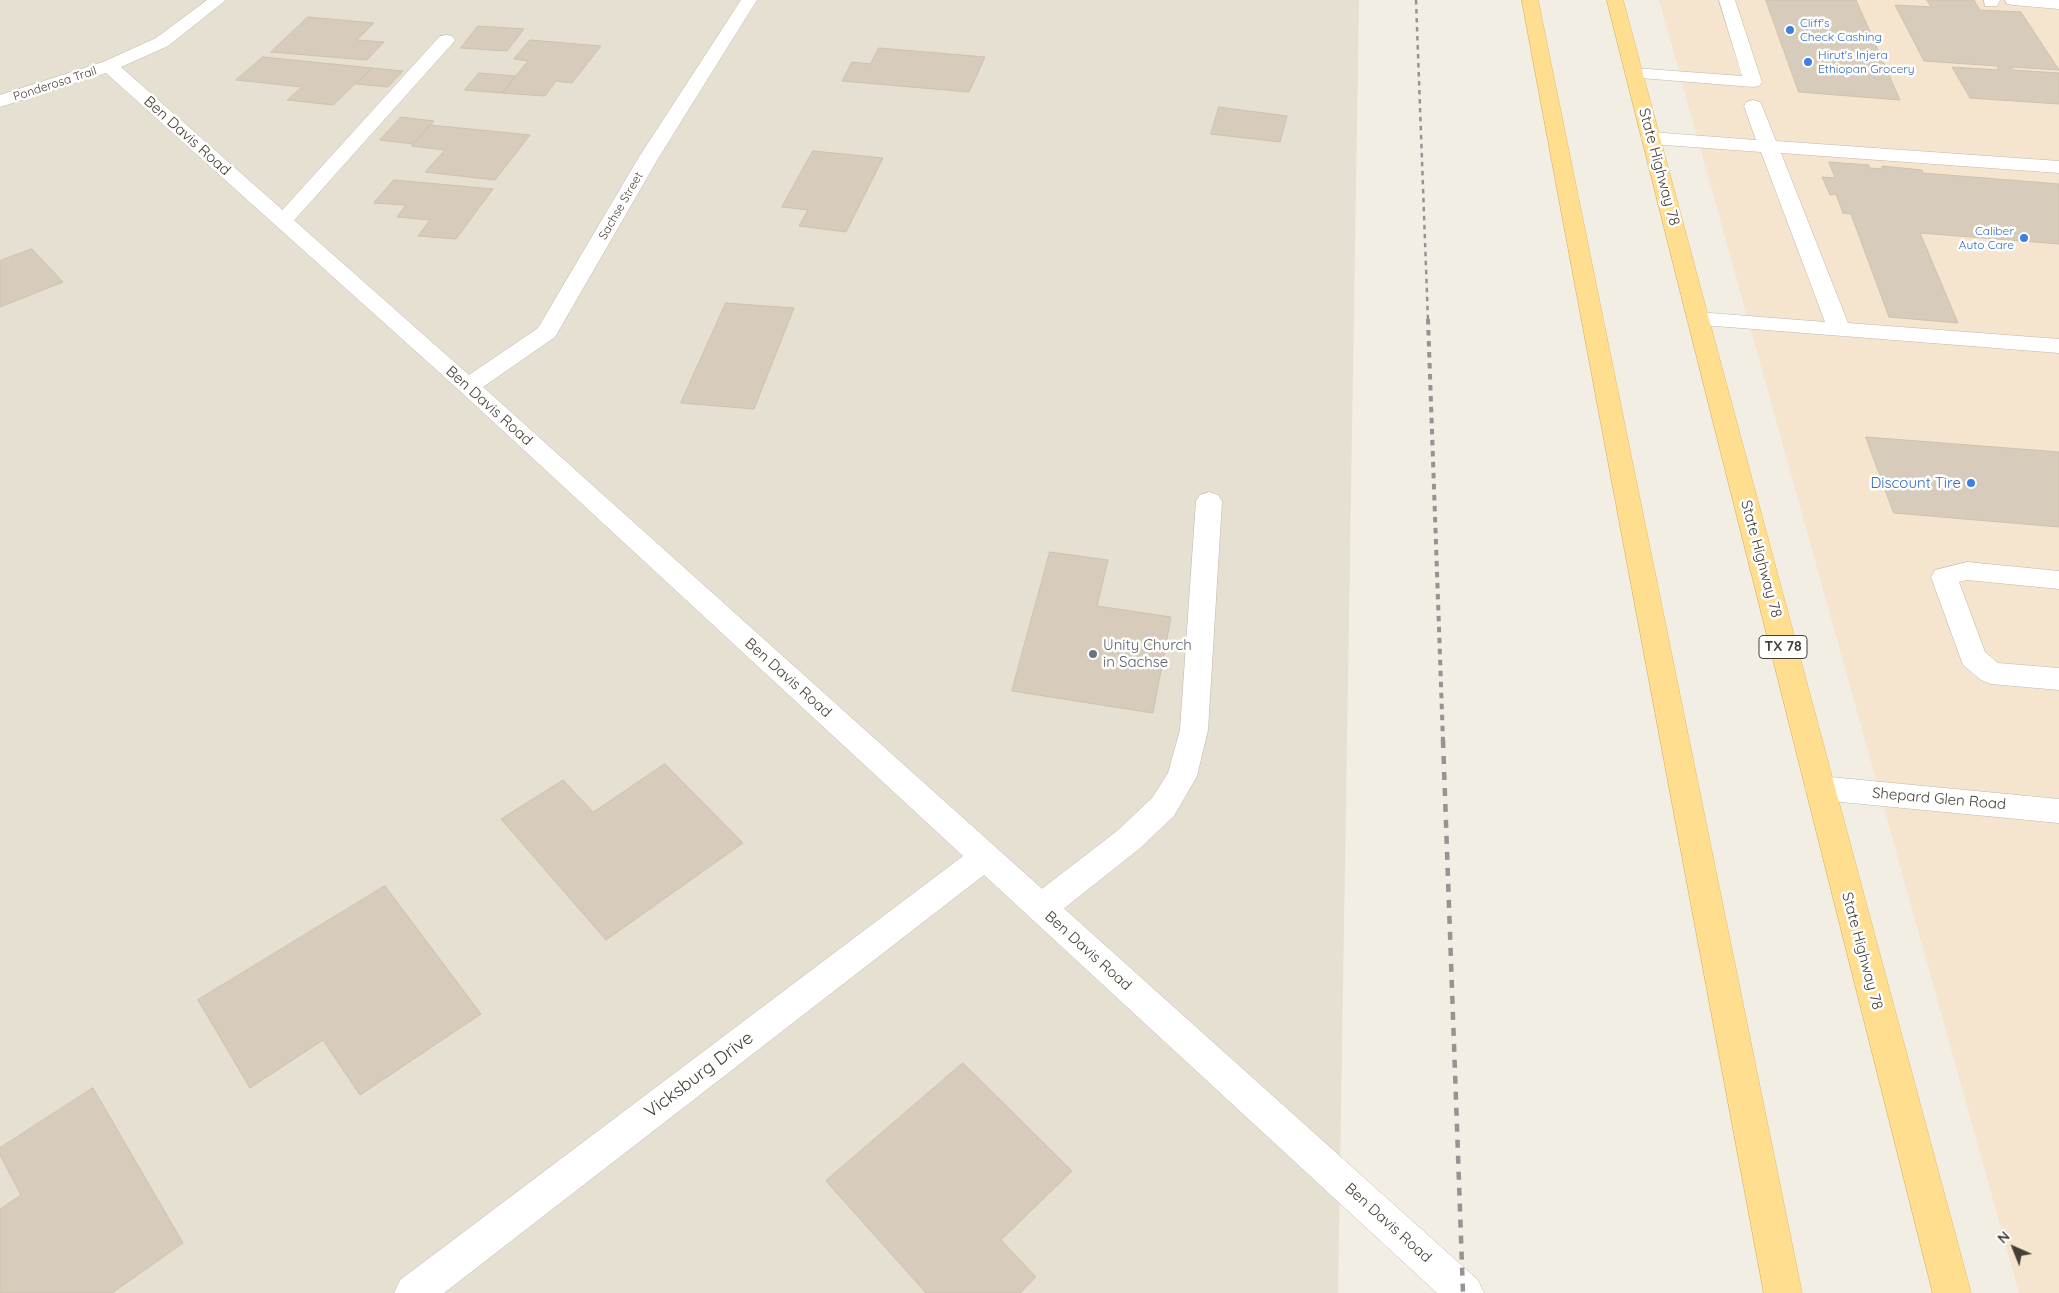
<!DOCTYPE html>
<html>
<head>
<meta charset="utf-8">
<style>
  body { margin:0 }
  #map { position:relative; width:2059px; height:1293px; overflow:hidden; background:#f2eee4; font-family:Quicksand,sans-serif }
  canvas { display:block }
  .north { position:absolute; left:1989px; top:1223px; width:50px; height:50px; -webkit-text-stroke:4px #fff; paint-order:stroke; rotate:316deg; font-size:14px; font-weight:700; line-height:20px; text-align:center; color:#453e34 }
  .north::after { content:''; display:block; margin:auto; width:18px; height:22px; background:#453e34; clip-path:polygon(50% 0,100% 100%,50% 72%,0 100%) }
</style>
</head>
<body>
<div id="map">
<canvas width="2059" height="1293"></canvas>
<div class="north">N</div>
</div>
<script>
const context = document.querySelector('canvas').getContext('2d');
context.lineJoin = 'round';
function fill(path, color) { context.fillStyle = color; context.fill(path, 'evenodd'); }
function strokePath(path, color, width, dash) { context.strokeStyle = color; context.lineWidth = width; context.lineCap = dash ? 'butt' : 'round'; context.setLineDash(dash || []); context.stroke(path); }
function label(font, color, halo, rows, align = 'center') {
  context.font = font + ' Quicksand,sans-serif'; context.lineWidth = 5; context.setLineDash([]); context.textBaseline = 'middle'; context.strokeStyle = halo; context.fillStyle = color; for (const [text, x, y, turn = 0] of rows) {
    context.save(); context.translate(x, y); context.rotate((+turn || 0) * Math.PI / 180); context.textAlign = isNaN(turn) ? turn : align; if (halo) context.strokeText(text, 0, 0); context.fillText(text, 0, 0); context.restore();
  }
}
fill(new Path2D(`
  M0,0h1359l-21,1293h-1338z`), '#e6e0d2');
fill(new Path2D(`
  M1659,0h400v1293h-40z`), '#f5e4ce');
const building = new Path2D(`
  M1766,0h90l44,100 -101,-8z
  M1927,0h47l6,10 41,2 38,58 -48,-3 2,3 46,3v31l-89,-6 -18,-31 47,3 -2,-4 -73,-5 -29,-56 36,2z
  M308,17l66,6 -17,17 27,2 -17,18 -96,-8z
  M478,26l46,3 -17,22 -46,-3z
  M530,40l71,6 -29,37 -16,-2 -11,15 -43,-3 26,-32 -14,-2z
  M879,48l106,9 -16,35 -127,-11 10,-19 18,2z
  M263,57l109,11 -39,37 -46,-5 15,-13 -66,-7z
  M372,68l31,3 -15,16 -31,-3z
  M479,73l37,3 -14,17 -37,-3z
  M1219,107l68,9 -7,26 -69,-8z
  M401,117l33,4 -21,23 -33,-4z
  M430,125l100,10 -35,45 -70,-8 20,-22 -33,-4z
  M813,151l70,7 -37,74 -47,-6 9,-16 -26,-3z
  M1829,162l40,3v3l13,1v-3l40,4 1,3 136,11v60l-139,-11 38,90 -69,-6 -38,-103 -8,-1 -7,-19 -6,1 -8,-18 13,1z
  M394,180l99,9 -37,50 -38,-3 12,-16 -33,-3 9,-12 -32,-2z
  M32,249l31,33 -63,25v-46z
  M726,303l68,5 -40,101 -73,-6z
  M1866,437l193,15v75l-165,-14z
  M1050,552l58,8 -11,46 74,11 -18,96 -141,-22z
  M665,764l78,79 -137,97 -105,-121 62,-39 30,32z
  M385,886l96,128 -121,81 -37,-55 -73,48 -52,-88z
  M963,1063l109,108 -71,69 35,37 -16,16h-94l-100,-112z
  M93,1088l90,155 -71,50h-112v-84l21,-14 -21,-40v-7z`);
fill(building, '#d7ccbc');
strokePath(building, '#cfc1ac', 1);
const lane = new Path2D(`
  M1719,0h16l27,82 -3,4 -6,1 -125,-10 -3,-4 3,-4 6,-1 108,8z
  M1984,0h16l-3,6h-12z
  M2005,0h54v9l-46,-4 -6,-1z
  M446,35l6,1 3,4 -3,4 -162,181 -7,2 -7,-2 -3,-4 3,-4 164,-181z
  M1753,100l7,2 2,4 14,35 283,20v12l-278,-20 67,170 211,16v14l-369,-29 -3,-5 3,-5 8,-2 127,10 -64,-170 -110,-8 -7,-2 -3,-4 3,-4 7,-2 105,8 -12,-34 2,-4z
  M1209,492l9,3 4,6 -14,229 -11,46 -23,40 -35,33 -87,69 -11,4 -11,-4 -5,-10 5,-10 87,-67 35,-33 16,-25 12,-43 16,-229 4,-6z
  M1967,562l92,9v18l-92,-9 -8,2 26,70 13,11 61,5v22l-68,-6 -10,-4 -18,-15 -32,-88 4,-7z`);
const street = new Path2D(`
  M207,0h19l-58,46 -47,21 348,308 69,-47 101,-171 102,-157h16l-98,157 -104,180 -72,50 995,893 6,13h-47l-453,-418 -540,418h-50l6,-13 563,-424 -503,-465 -354,-318 -106,34v-12l103,-33 53,-24z
  M1820,776l239,23v24l-239,-23 -11,-3 -4,-9 4,-9z`);
const primary = new Path2D(`
  M1522,0h16l264,1293h-38z
  M1607,0h16l348,1293h-38z`);
strokePath(lane, '#c1b8aa', 1);
strokePath(street, '#c1b8aa', 1);
strokePath(primary, '#e5bb5f', 1);
fill(lane, '#fff');
fill(street, '#fff');
fill(primary, '#ffde90');
strokePath(new Path2D(`
  M1416,0l12,321`), '#949494', 2.5, [4.5, 4.5]);
strokePath(new Path2D(`
  M1428,319l15,422`), '#949494', 4, [5.5, 5.5]);
strokePath(new Path2D(`
  M1443,740l20,553`), '#949494', 4.5, [8, 8]);
for (const [x, y, r, color] of [
  [1790,30,5,"#3f7fe0"],
  [1808,62,5,"#3f7fe0"],
  [2024,238,5,"#3f7fe0"],
  [1971,483,5,"#3f7fe0"],
  [1093,654,5,"#6b7280"]
]) { const dot = new Path2D(); dot.arc(x, y, r, 0, 2 * Math.PI); context.fillStyle = color; context.fill(dot); strokePath(dot, '#fff', 2); }
label('12px', '#366cbe', '#fff', [
  ["Cliff's",1800,23],
  ["Check Cashing",1800,37],
  ["Hirut's Injera",1818,55],
  ["Ethiopan Grocery",1818,69],
  ["Caliber",2014,231,"right"],
  ["Auto Care",2014,245,"right"]
], 'left');
label('12px', '#453e34', '#fff', [
  ["Ponderosa Trail",55,84,-18],
  ["Sachse Street",621,206,-60]
]);
for (const [x, y, w] of [
  [1783,647,48]
]) { const box = new Path2D(); box.roundRect(x - w / 2, y - 11.5, w, 23, 4); context.fillStyle = '#fff'; context.fill(box); strokePath(box, '#453e34', 1); }
label('bold 14px', '#453e34', null, [
  ["TX 78",1783,647]
]);
label('15px', '#453e34', '#fff', [
  ["Ben Davis Road",187,136,42],
  ["State Highway 78",1659,167,75],
  ["Ben Davis Road",489,406,42],
  ["State Highway 78",1761,559,75],
  ["Ben Davis Road",788,678,42],
  ["Shepard Glen Road",1939,799,5],
  ["Ben Davis Road",1088,951,42],
  ["State Highway 78",1862,951,75],
  ["Ben Davis Road",1388,1223,42]
]);
label('15px', '#366cbe', '#fff', [
  ["Discount Tire",1961,483]
], 'right');
label('15px', '#5b616d', '#fff', [
  ["Unity Church",1103,645],
  ["in Sachse",1103,662]
], 'left');
label('18px', '#453e34', '#fff', [
  ["Vicksburg Drive",699,1075,-37]
]);
</script>
</body>
</html>
